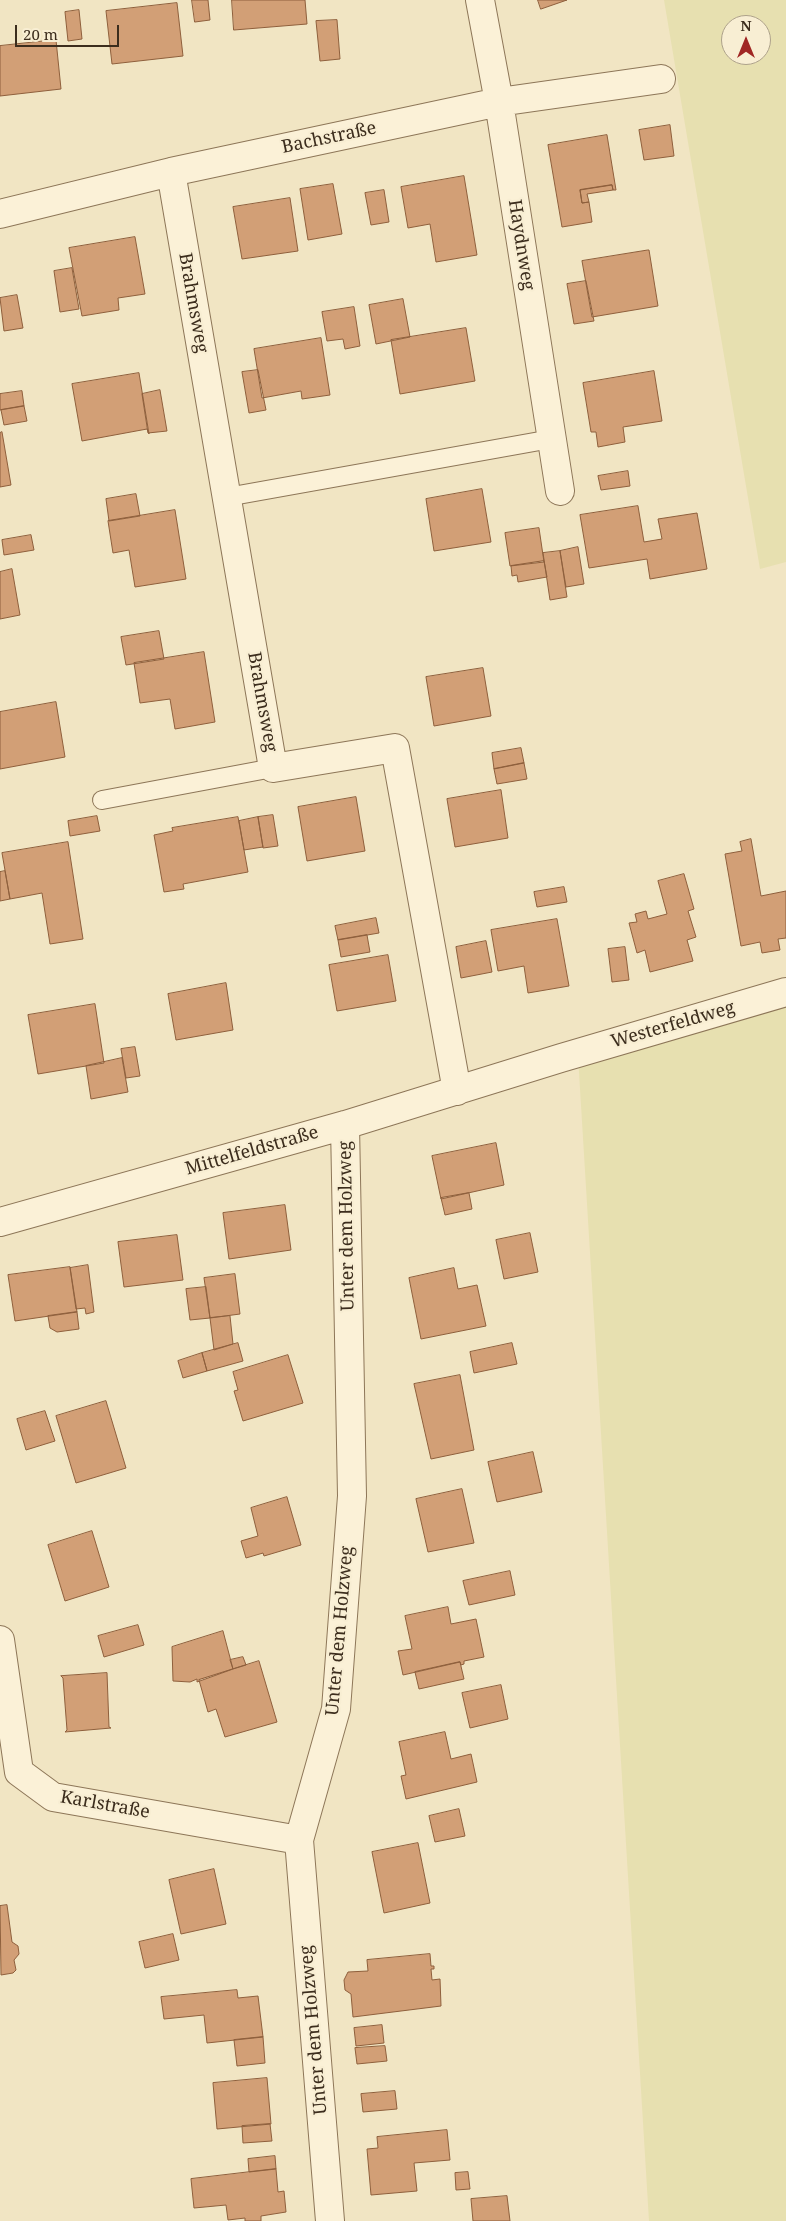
<!DOCTYPE html>
<html>
<head>
<meta charset="utf-8">
<style>
  body { margin:0 }
  #map { position:relative; width:786px; height:2221px; overflow:hidden; background:#f1e5c3; font-family:"Noto Serif",serif }
  canvas { display:block }
  .north { position:absolute; left:721px; top:15px; width:50px; height:50px; box-sizing:border-box; background:#f8eed3; border:1px solid #ada18a; border-radius:50%; rotate:0deg; font-size:14px; font-weight:700; line-height:20px; text-align:center; color:#3c2d1d }
  .north::after { content:''; display:block; margin:auto; width:18px; height:22px; background:#a02724; clip-path:polygon(50% 0,100% 100%,50% 72%,0 100%) }
  .scale { position:absolute; left:15px; top:25px; width:104px; height:22px; box-sizing:border-box; border:2px solid #3c2d1d; border-top:0; padding-left:6px; font-size:15px; line-height:18px; white-space:nowrap; color:#3c2d1d; -webkit-text-stroke:4px #f8eed3; paint-order:stroke }
</style>
</head>
<body>
<div id="map">
<canvas width="786" height="2221"></canvas>
<div class="north">N</div>
<div class="scale">20 m</div>
</div>
<script>
const context = document.querySelector('canvas').getContext('2d');
context.lineJoin = 'round';
function fill(path, color) { context.fillStyle = color; context.fill(path, 'evenodd'); }
function strokePath(path, color, width, dash) { context.strokeStyle = color; context.lineWidth = width; context.lineCap = dash ? 'butt' : 'round'; context.setLineDash(dash || []); context.stroke(path); }
function label(font, color, halo, rows, align = 'center') {
  context.font = font + ' "Noto Serif",serif'; context.lineWidth = 4.5; context.setLineDash([]); context.textBaseline = 'middle'; context.strokeStyle = halo; context.fillStyle = color; for (const [text, x, y, turn = 0] of rows) {
    context.save(); context.translate(x, y); context.rotate((+turn || 0) * Math.PI / 180); context.textAlign = isNaN(turn) ? turn : align; if (halo) context.strokeText(text, 0, 0); context.fillText(text, 0, 0); context.restore();
  }
}
fill(new Path2D(`
  M664,0h122v562l-26,7zM731,25h30v30h-30z
  M786,996v1225h-137l-71,-1165z`), '#e7e0b0');
const building = new Path2D(`
  M192,0h16l2,20 -15,2z
  M232,0h73l2,24 -73,6z
  M538,0h29l-26,9z
  M177,3l6,53 -71,8 -6,-53z
  M79,10l3,29 -14,2 -3,-29z
  M337,20l3,39 -20,2 -4,-40z
  M56,40l5,49 -61,7v-50z
  M670,125l4,31 -30,4 -5,-30z
  M607,135l9,55h-3l-1,-5 -32,5 2,13 7,-1 3,20 -30,5 -14,-82z
  M464,176l13,79 -41,7 -6,-38 -22,4 -7,-41z
  M333,184l9,50 -34,6 -8,-51z
  M612,185l1,5 -26,4 2,8 -7,1 -2,-13z
  M384,190l5,32 -18,3 -6,-32z
  M290,198l8,53 -56,8 -9,-52z
  M135,237l10,57 -27,4 1,12 -37,6 -13,-68z
  M648,250h1l9,56 -66,11 -10,-56z
  M72,268l7,41 -19,3 -6,-41z
  M586,281l8,40 -20,3 -7,-40z
  M17,295l6,33 -19,3 -4,-33z
  M403,299l7,38 -34,7 -7,-39z
  M354,307l6,39 -15,3 -2,-10 -16,2 -5,-29z
  M466,328l9,53 -75,13 -9,-54z
  M321,338l9,57 -28,4 -1,-8 -39,7 -8,-49z
  M258,370l8,40 -17,3 -7,-41z
  M654,371l8,50 -39,6 2,15 -27,5 -2,-15h-5l-8,-49z
  M139,373l10,61 -2,-5 -65,12 -10,-57z
  M160,390l7,41 -19,2 -6,-39z
  M22,391l2,15 -24,4v-16z
  M24,406l3,15 -23,4 -3,-15z
  M2,432l9,53 -11,2v-54z
  M628,471l2,15 -29,4 -3,-14z
  M482,489l9,53 -57,9 -8,-52z
  M136,494l4,22 -31,5 -3,-22z
  M638,506l6,36 18,-3 -4,-20 39,-6 10,56 -57,10 -3,-20 -58,9 -9,-53z
  M175,510l11,69 -51,8 -6,-37 -16,3 -5,-32z
  M539,528l5,34 -34,4 -5,-33z
  M31,535l3,15 -30,5 -2,-15z
  M578,547l6,37 -18,3 -6,-36z
  M560,551l7,46 -17,3 -7,-47z
  M544,561l3,16 -29,5 -1,-7 -5,1 -1,-10z
  M12,569l8,46 -20,4v-47z
  M159,631l5,28 -38,6 -5,-28z
  M204,652l11,70 -40,7 -5,-30 -30,4 -6,-40z
  M483,668l8,48 -57,10 -8,-49z
  M56,702l9,55 -65,12v-57z
  M521,748l3,15 -30,6 -2,-16z
  M524,763l3,16 -30,5 -3,-15z
  M501,790l7,48 -53,9 -8,-48z
  M356,797l9,54 -58,10 -9,-54z
  M273,815l5,31 -15,2 -5,-31z
  M97,816l3,15 -30,5 -2,-15z
  M238,817l10,55 -65,12 1,5 -20,3 -10,-57 19,-4 -1,-3z
  M258,817l5,30 -19,3 -5,-29z
  M751,839l10,57 25,-5v47l-8,1 2,11 -18,3 -2,-11 -19,4 -16,-92 17,-3 -2,-9z
  M68,842l15,97 -33,5 -8,-51 -32,6 -8,-46z
  M5,871l5,28 -10,2v-29z
  M684,874l10,35 -6,2 8,26 -9,3 6,21 -43,11 -5,-22 -8,3 -8,-30 8,-1 -2,-8 11,-3 2,8 19,-5 -9,-33z
  M564,887l3,15 -30,5 -3,-15z
  M376,918l3,15 -41,7 -3,-14z
  M557,919l12,67 -41,7 -4,-27 -26,5 -7,-41z
  M367,935l3,17 -29,5 -3,-17z
  M486,941l6,31 -31,6 -5,-31z
  M625,947l4,33 -17,2 -4,-33z
  M388,955l8,46 -59,10 -8,-46z
  M226,983l7,47 -57,10 -8,-46z
  M95,1004l9,59 -66,11 -10,-59z
  M135,1047l5,29 -14,2 -5,-29z
  M122,1058l6,34 -37,7 -5,-33z
  M496,1143l8,42 -63,14 -9,-43z
  M469,1193l3,16 -27,6 -4,-17z
  M285,1205l6,45 -62,9 -6,-46z
  M530,1233l8,39 -34,7 -8,-39z
  M177,1235l6,45 -59,7 -6,-45z
  M88,1265l6,47 -8,2 -1,-6 -9,1 -6,-41z
  M70,1267l7,45 -62,9 -7,-46z
  M454,1268l4,21 19,-4 9,41 -65,13 -12,-61z
  M235,1274l5,40 -30,4 -6,-40z
  M206,1287l4,31 -20,2 -4,-31z
  M77,1312l2,17 -22,3 -7,-4 -2,-12z
  M230,1316l3,28 -19,6 -4,-32z
  M238,1343l5,18 -36,10 -5,-18z
  M512,1343l5,21 -43,9 -4,-21z
  M202,1353l5,18 -24,7 -5,-17z
  M288,1355l15,48 -60,18 -9,-30 4,-1 -5,-18z
  M460,1375l14,75 -43,9 -17,-75z
  M106,1401l20,67 -50,15 -20,-67z
  M45,1411l10,30 -29,9 -9,-31z
  M533,1452l9,40 -45,10 -9,-40z
  M462,1489l12,54 -46,9 -12,-53z
  M287,1497l14,48 -37,11 -1,-3 -17,5 -5,-17 17,-5 -7,-28z
  M92,1531l17,56 -44,14 -17,-56z
  M510,1571l5,24 -46,10 -6,-24z
  M448,1607l3,17 25,-5 8,38 -20,4v3l-3,1 -1,-3 -57,13 -5,-24 14,-2 -7,-33z
  M138,1625l6,20 -40,12 -6,-21z
  M223,1631l10,38 -36,13v-3l-7,3 -17,-1 -1,-34z
  M243,1657l3,8 -13,4 -3,-9z
  M259,1661l18,61 -52,15 -9,-28 -8,3 -9,-32z
  M460,1662l4,17 -45,10 -4,-17z
  M107,1673l2,54 2,1 -46,4 2,-2 -4,-52 -2,-2z
  M501,1685l7,34 -38,9 -8,-35z
  M445,1732l6,27 20,-5 6,28 -71,17 -5,-23 5,-1 -7,-33z
  M459,1809l6,27 -30,6 -6,-26z
  M418,1843l12,60 -46,10 -12,-61z
  M214,1869l12,55 -45,10 -12,-54z
  M7,1905l5,37 6,4 1,8 -5,6 2,10 -3,3 -12,2 -1,-69z
  M173,1934l6,26 -34,8 -6,-26z
  M430,1954l1,12h3v3h-3l1,11 8,-1 1,27 -88,11 -2,-23 -6,-4 -1,-10 4,-8 20,-1 -1,-11z
  M237,1990l1,8 20,-2 5,41 -56,6 -3,-28 -40,4 -3,-22z
  M382,2025l2,18 -28,3 -2,-18z
  M263,2037l2,26 -28,3 -3,-26z
  M385,2046l2,15 -30,3 -2,-16z
  M267,2078l4,46 -54,5 -4,-46z
  M395,2091l2,18 -34,3 -2,-18z
  M270,2124l2,17 -29,2 -1,-17z
  M447,2130l3,30 -36,3 3,28 -46,4 -4,-46 11,-1 -1,-11z
  M275,2156l1,13 -27,3 -1,-13z
  M276,2169l2,23 6,-1 2,21 -25,4v5h-16v-3l-17,2 -2,-15 -32,3 -3,-29z
  M468,2172l2,17 -14,1 -1,-17z
  M507,2196l3,25h-37l-2,-22z`);
fill(building, '#d29f76');
strokePath(building, '#8e5f3c', 1);
const service = new Path2D(`
  M227,497l324,-58
  M102,800l171,-32`);
const minor = new Path2D(`
  M480,0l19,102 61,389
  M171,172l102,596 122,-20 62,343
  M0,214l171,-42 328,-70 162,-23
  M0,1222l345,-97 216,-67 225,-66
  M0,1640l19,132 34,25 246,43
  M330,2221l-31,-381 37,-131 16,-213 -7,-371`);
strokePath(service, '#8d7658', 20);
strokePath(minor, '#8d7658', 30);
strokePath(service, '#fbf1d7', 18);
strokePath(minor, '#fbf1d7', 28);
label('18px', '#3c2d1d', '#f8eed3', [
  ["Bachstraße",329,138,-12],
  ["Haydnweg",521,245,81],
  ["Brahmsweg",193,303,80],
  ["Brahmsweg",262,702,80],
  ["Westerfeldweg",673,1025,-16],
  ["Mittelfeldstraße",252,1151,-16],
  ["Unter dem Holzweg",347,1226,-91],
  ["Unter dem Holzweg",340,1631,-85],
  ["Karlstraße",105,1805,10],
  ["Unter dem Holzweg",314,2030,-95]
]);
</script>
</body>
</html>
